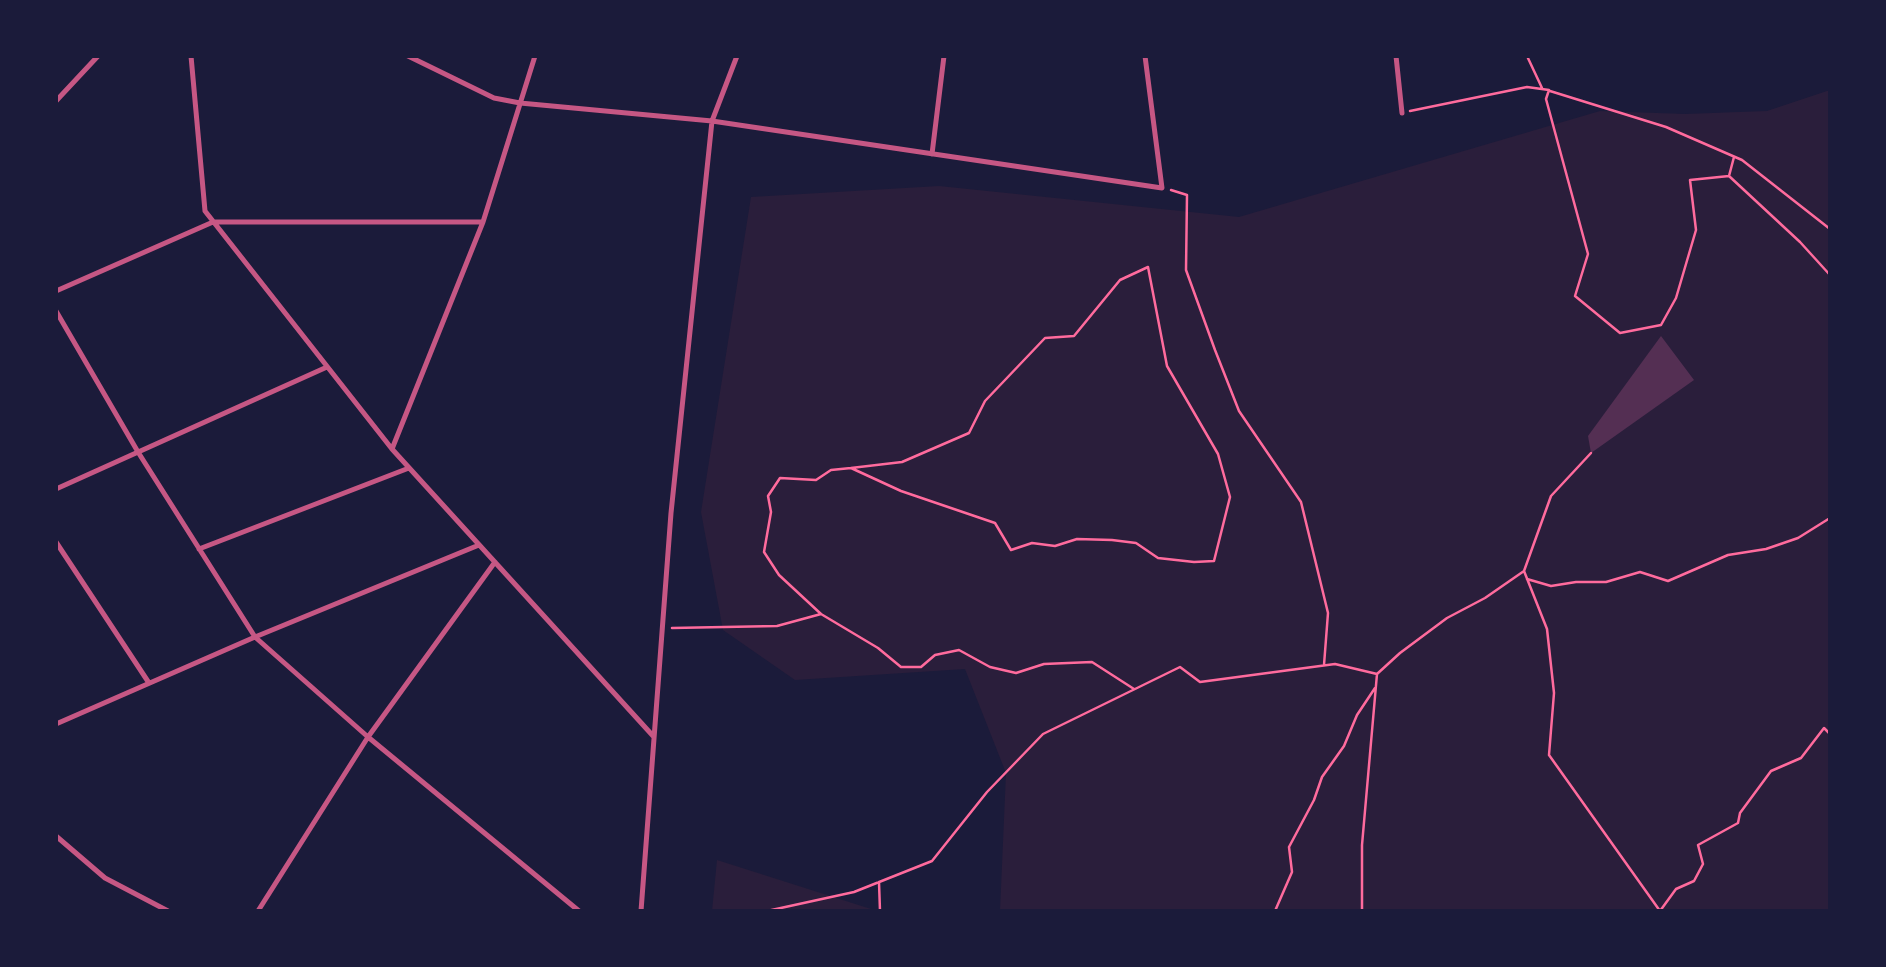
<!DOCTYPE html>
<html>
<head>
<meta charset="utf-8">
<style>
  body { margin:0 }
  #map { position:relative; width:1886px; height:967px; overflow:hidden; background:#1b1b3a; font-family:"Work Sans",sans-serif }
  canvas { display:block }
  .frame { position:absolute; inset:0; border:58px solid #1b1b3a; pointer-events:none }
</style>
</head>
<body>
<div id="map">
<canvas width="1886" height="967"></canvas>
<div class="frame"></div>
</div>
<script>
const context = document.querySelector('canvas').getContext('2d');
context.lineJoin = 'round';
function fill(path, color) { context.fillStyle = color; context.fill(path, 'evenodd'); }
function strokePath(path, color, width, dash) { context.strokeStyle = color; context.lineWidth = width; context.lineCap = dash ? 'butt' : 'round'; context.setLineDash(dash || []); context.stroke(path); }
fill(new Path2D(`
  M1830,90v821h-830l6,-138 -41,-104 -170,11 -72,-50 -22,-118 50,-315 188,-11 300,31 361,-106 85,3 82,-3z
  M717,860l154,49 9,2h-168z`), '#2a1e3b');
fill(new Path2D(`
  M1661,336l33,44 -103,73 -3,-17z`), '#542f53');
strokePath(new Path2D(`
  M1527,56l15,32
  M1550,91l116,36 76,33 88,69
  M1410,111l117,-24 22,3 -3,9 42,155 -13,42 45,37 41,-8 15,-27 20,-68 -6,-50 39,-4 5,-19
  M1729,176l71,66 30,33
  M1171,190l16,5 -1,75 29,80 24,61 62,91 27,111 -4,52
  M1591,453l-40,43 -27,75 23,58 7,64 -5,62 111,156
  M1527,579l24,7 25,-4h30l34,-10 28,9 60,-26 38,-6 32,-11 32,-20
  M821,614l-42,-39 -15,-23 7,-40 -3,-16 12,-18 36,2 15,-10 20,-2 50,23 94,32 16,27 21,-7 23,3 22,-7 35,1 24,3 22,15 36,4 20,-1 16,-64 -12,-43 -51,-88 -19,-99 -28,13 -46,56 -29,2 -60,63 -16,32 -67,29 -51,6
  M672,628l105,-2 44,-12 57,34 23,19h20l14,-12 24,-5 31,17 26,6 28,-9 48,-2 42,27
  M1377,674l23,-21 47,-35 38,-20 39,-27
  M879,882l1,29
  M767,911l87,-19 78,-31 55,-69 56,-58 137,-67 20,15 135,-18 42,10 -15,171v66
  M1275,911l17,-39 -3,-25 25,-47 8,-23 22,-31 13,-31 18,-27
  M1660,911l16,-22 18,-8 9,-17 -5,-19 40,-22 2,-10 31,-42 30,-13 23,-30 6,6`), '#ff6b9d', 2.5);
strokePath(new Path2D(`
  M191,56l14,155 187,238 262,288
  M408,56l86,42 26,5 192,18 450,67 -17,-132
  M1396,56l6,57
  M56,101l42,-45
  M932,154l12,-98
  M56,291l157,-69h270
  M56,311l82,141 117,185 113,100 211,174
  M392,449l91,-227 52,-166
  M56,489l271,-122
  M56,542l93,141
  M199,549l210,-81
  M56,724l199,-87 224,-92
  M56,836l49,42 63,33
  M258,911l110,-174 127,-175
  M641,911l30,-398 41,-392 25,-65`), '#c65784', 5);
</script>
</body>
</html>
